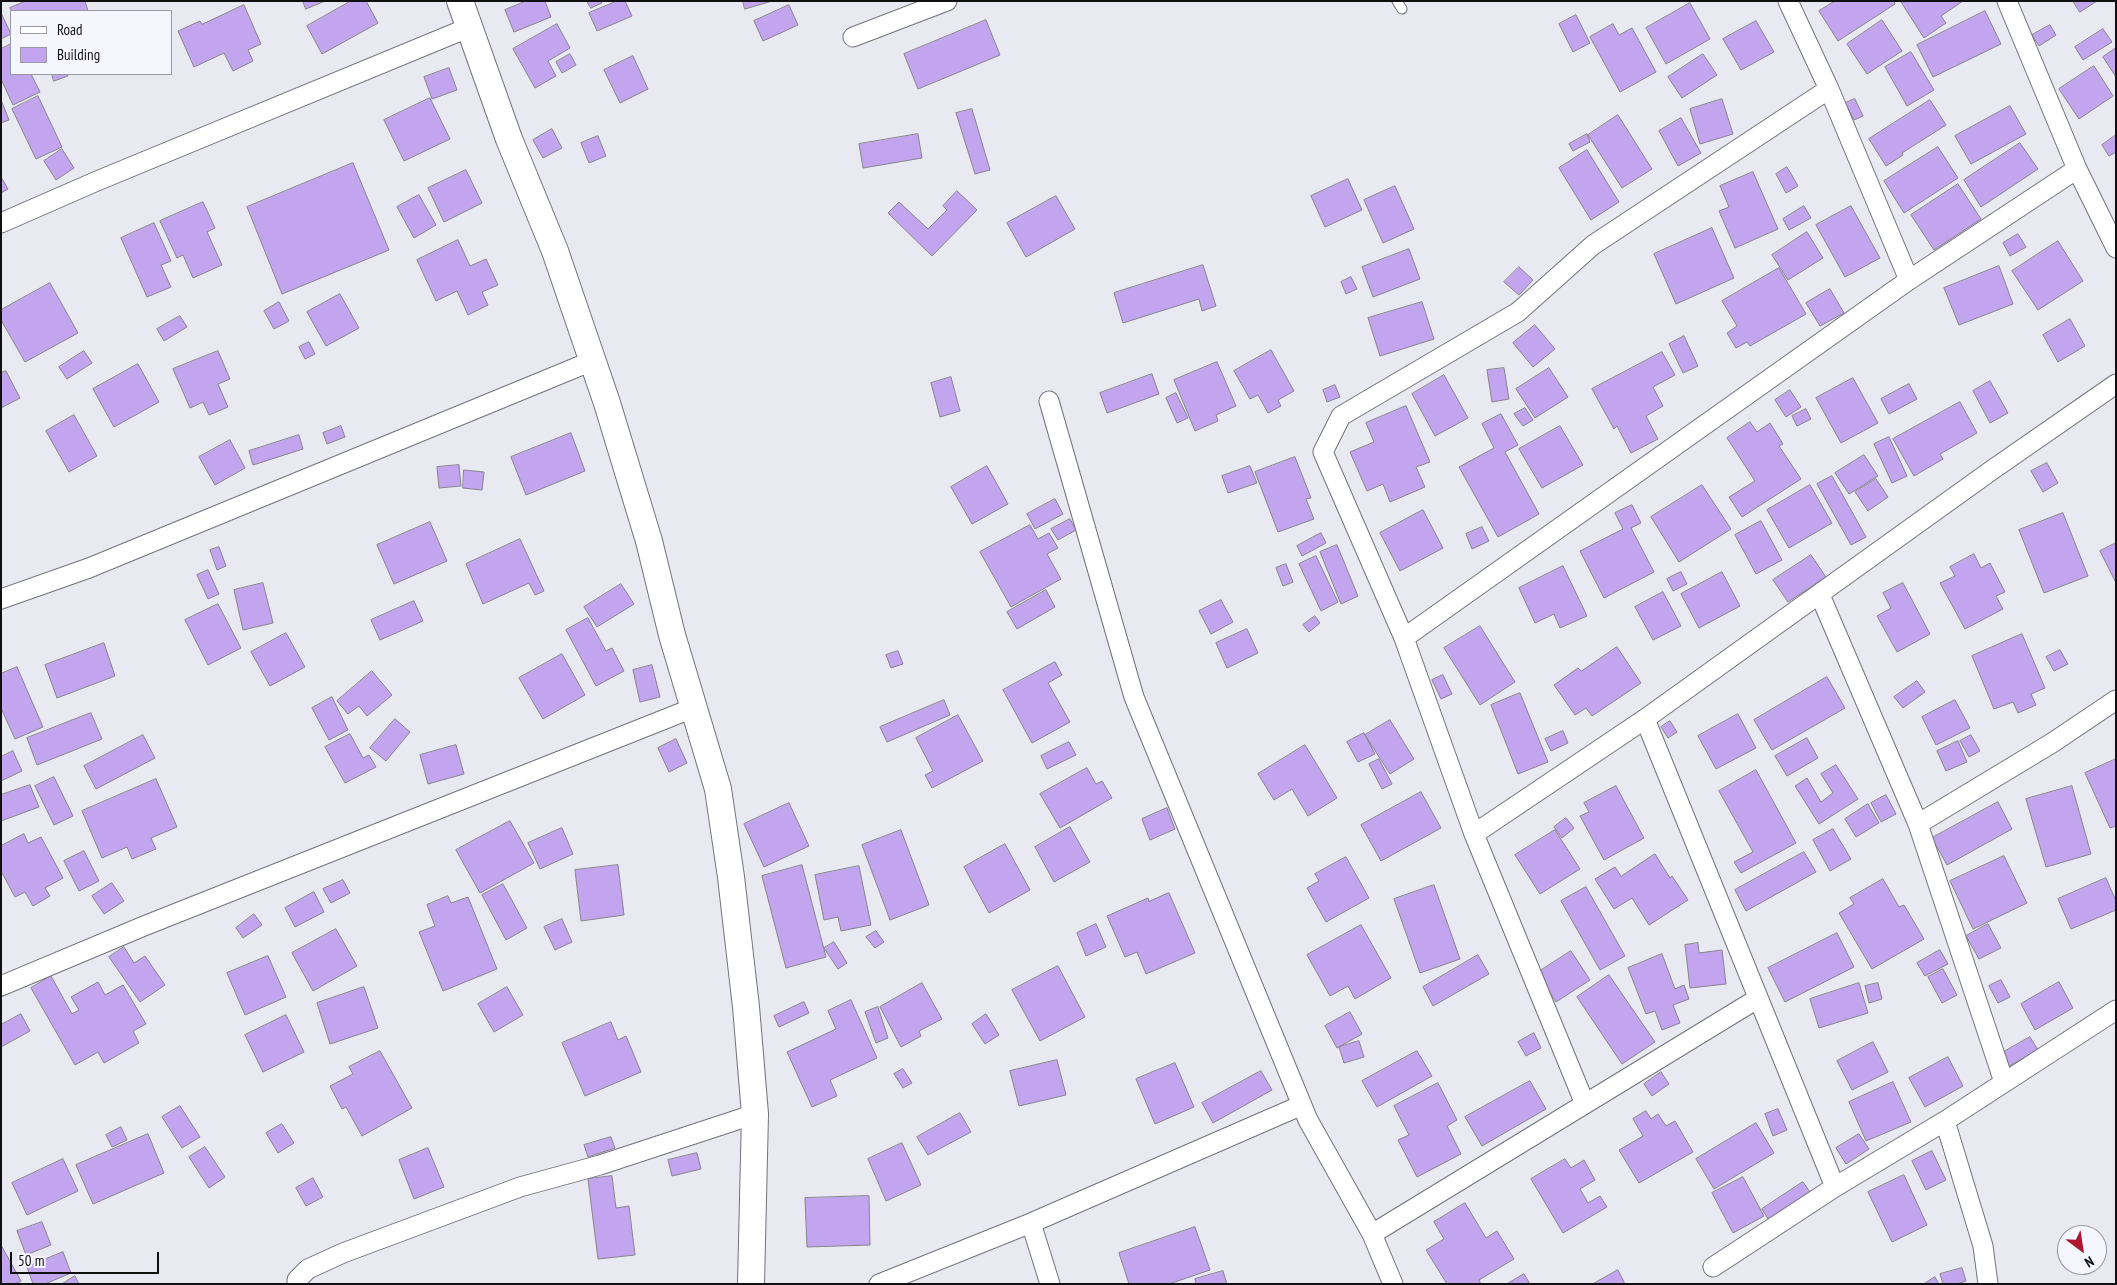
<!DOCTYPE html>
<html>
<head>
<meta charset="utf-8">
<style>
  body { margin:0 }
  #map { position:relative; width:2117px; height:1285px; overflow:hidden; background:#e8e9f1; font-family:"PT Sans Narrow",sans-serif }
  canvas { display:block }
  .frame { position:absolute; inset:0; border:2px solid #101013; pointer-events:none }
  .legend { position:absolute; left:10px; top:10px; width:162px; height:65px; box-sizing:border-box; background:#f5f6ff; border:1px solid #999aa1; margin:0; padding:6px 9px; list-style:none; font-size:15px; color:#101013 }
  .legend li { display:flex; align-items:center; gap:10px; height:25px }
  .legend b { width:25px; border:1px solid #999aa1 }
  .north { position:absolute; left:2057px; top:1225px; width:50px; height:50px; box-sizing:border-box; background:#f5f6ff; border:1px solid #999aa1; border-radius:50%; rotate:149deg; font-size:14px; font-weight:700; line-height:20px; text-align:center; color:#101013 }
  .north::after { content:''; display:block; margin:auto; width:18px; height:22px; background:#ac172c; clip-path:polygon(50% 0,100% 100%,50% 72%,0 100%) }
  .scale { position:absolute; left:10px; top:1252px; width:149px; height:22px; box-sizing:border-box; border:2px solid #101013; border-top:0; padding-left:6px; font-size:15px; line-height:18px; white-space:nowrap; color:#101013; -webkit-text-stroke:4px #f5f6ff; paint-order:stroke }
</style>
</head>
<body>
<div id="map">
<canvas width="2117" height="1285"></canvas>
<div class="frame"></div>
<ul class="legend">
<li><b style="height:6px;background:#fff"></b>Road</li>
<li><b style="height:14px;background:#c2a5ee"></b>Building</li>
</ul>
<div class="north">N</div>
<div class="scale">50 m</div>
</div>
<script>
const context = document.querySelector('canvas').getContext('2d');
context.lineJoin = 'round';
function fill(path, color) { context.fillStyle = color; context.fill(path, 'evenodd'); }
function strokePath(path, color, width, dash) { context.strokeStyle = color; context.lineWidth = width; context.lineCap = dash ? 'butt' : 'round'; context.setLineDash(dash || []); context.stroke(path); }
const building = new Path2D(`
  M26,1h59l3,10h-76l-2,-3z
  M303,1h22l-19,8z
  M351,1h15l12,22 -56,31 -15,-28z
  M526,1h19l6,16 -37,15 -9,-22z
  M587,1h14l1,2 -11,5z
  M617,1h8l7,15 -35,15 -8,-18z
  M743,1h29l-27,8z
  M1835,1h59l1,3 -57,37 -19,-30z
  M1963,1l-22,15 5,7 -22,15 -23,-36z
  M2073,1h24l-17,11z
  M1690,3l20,36 -44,25 -20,-36z
  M244,5l17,39 -13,6 5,11 -20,10 -9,-18 -30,14 -16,-36 22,-10 2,3z
  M789,5l9,20 -35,16 -9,-20z
  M1985,11l16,33 -68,33 -16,-32z
  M1,13l10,21 -10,5z
  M1576,15l14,28 -17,9 -14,-28z
  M986,20l14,35 -82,34 -14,-35z
  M1882,20l20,31 -35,23 -20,-30z
  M1756,21l18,31 -33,18 -18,-31z
  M557,24l13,24 -22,13 8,15 -21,12 -22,-39z
  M1613,24l6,11 13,-7 24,44 -36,20 -30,-55z
  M2050,25l6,10 -17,11 -7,-11z
  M2103,29l9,13 -29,18 -8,-13z
  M11,44v30h20l9,18 -27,13 -12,-26v-30z
  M2116,48v29l-13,-20z
  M1911,52l23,38 -27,16 -22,-39z
  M570,54l6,11 -14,8 -6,-11z
  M1703,54l14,21 -35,23 -14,-21z
  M633,56l15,33 -28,14 -16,-33z
  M2094,66l19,30 -34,23 -20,-30z
  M449,68l8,22 -25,9 -8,-22z
  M52,74h15l1,2 -14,5z
  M38,96l24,51 -26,12 -24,-50z
  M430,98l20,41 -46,22 -20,-41z
  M1722,99l11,35 -33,10 -10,-35z
  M1855,99l8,17 -9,4 -9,-17z
  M1,100l8,20 -8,3z
  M1930,100l16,25 -44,28 1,2 -17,11 -17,-27z
  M2010,106l16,28 -55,30 -16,-28z
  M972,109l18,61 -15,4 -19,-61z
  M1618,115l34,54 -30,19 -34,-53z
  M1681,118l20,35 -23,13 -19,-35z
  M552,129l10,19 -19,10 -10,-18z
  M918,134l4,24 -59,10 -4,-24z
  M1587,134l3,8 -17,9 -4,-7z
  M2116,135v17l-7,4 -7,-11z
  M598,136l8,20 -17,7 -8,-20z
  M2020,143l18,26 -57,38 -17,-27z
  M1938,147l20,31 -54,35 -20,-32z
  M62,149l12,19 -18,12 -12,-19z
  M1587,150l32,52 -28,18 -32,-52z
  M353,163l36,87 -107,44 -35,-87z
  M1787,167l11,19 -12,7 -10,-19z
  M466,170l16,33 -38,19 -16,-34z
  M1753,172l25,57 -43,19 -16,-37 10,-4 -9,-21z
  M1,177l7,12 -7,4z
  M1348,179l14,31 -37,17 -14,-31z
  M1958,184l23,35 -47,31 -23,-35z
  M1395,186l19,43 -31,14 -19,-43z
  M957,191l20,19 -45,46 -44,-43 11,-11 29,27 19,-19 -4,-4z
  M419,195l17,30 -22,13 -17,-31z
  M1056,196l19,33 -49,28 -19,-34z
  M203,202l12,26 -8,4 15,33 -29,13 -10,-23 -6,3 -17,-37z
  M1804,206l7,12 -22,12 -6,-11z
  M1851,206l29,52 -35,19 -29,-52z
  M154,223l17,38 -10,4 10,22 -24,10 -26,-59z
  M1712,228l22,50 -58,26 -22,-50z
  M1807,232l16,26 -35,22 -16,-25z
  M2018,234l8,13 -16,9 -7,-13z
  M458,240l12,26 16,-7 12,26 -16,7 6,13 -20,10 -11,-24 -21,10 -19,-41z
  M2058,241l25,40 -45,29 -26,-39z
  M1409,249l11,30 -47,18 -11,-30z
  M1203,265l13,41 -14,5 -3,-12 -76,24 -9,-30z
  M1999,266l14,38 -54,21 -15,-37z
  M1519,267l14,13 -14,15 -15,-13z
  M1779,268l27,46 -56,32 -3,-4 -11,6 -9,-15 10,-7 -15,-25z
  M1351,277l6,12 -11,5 -5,-12z
  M50,283l28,50 -53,29 -24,-42v-10z
  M1830,289l14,24 -24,13 -14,-23z
  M340,294l19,34 -33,18 -19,-34z
  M279,302l10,19 -15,8 -10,-18z
  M1422,302l12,37 -54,17 -12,-38z
  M180,316l7,11 -23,14 -7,-12z
  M2070,319l15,27 -27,16 -15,-27z
  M1535,325l20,24 -22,18 -20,-24z
  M1684,336l14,30 -15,7 -14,-29z
  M309,342l6,12 -10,5 -6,-12z
  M1271,350l23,41 -16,9 3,6 -13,7 -10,-18 -8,4 -16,-28z
  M84,351l8,12 -25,16 -8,-12z
  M218,351l12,28 -12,5 10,23 -19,8 -6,-13 -13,6 -17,-39z
  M1662,352l13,23 -22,12 10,19 -17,10 12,23 -27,14 -14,-27 -3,3 -22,-40z
  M1217,362l19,44 -20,9 2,6 -23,10 -21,-51z
  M138,364l21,38 -45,25 -21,-38z
  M1504,368l5,31 -17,3 -5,-32z
  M1549,368l19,29 -33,21 -19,-29z
  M6,371l14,27 -19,10v-35z
  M1152,374l7,20 -52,19 -7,-20z
  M1444,375l24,43 -33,18 -23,-42z
  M951,377l9,34 -20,6 -9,-34z
  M1853,378l25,45 -37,20 -25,-45z
  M1990,381l18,32 -18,10 -17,-32z
  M1909,384l8,15 -28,15 -8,-15z
  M1335,385l5,12 -13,5 -4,-12z
  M1790,390l11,17 -15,10 -11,-17z
  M1176,393l12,25 -11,5 -11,-25z
  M1960,402l17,31 -37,21 3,5 -29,17 -21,-37z
  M1406,406l24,56 -14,5 9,20 -35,15 -7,-18 -16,7 -17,-39 24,-10 -8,-19z
  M1525,408l8,12 -10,6 -9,-12z
  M1806,409l5,10 -14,7 -5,-10z
  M1501,414l17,31 -13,7 34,62 -41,23 -39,-70 35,-19 -12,-24z
  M74,415l23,41 -28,16 -23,-41z
  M1750,422l7,10 13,-9 13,21 -4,2 22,33 -59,38 -13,-20 26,-16 -28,-43z
  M341,426l4,11 -18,7 -4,-11z
  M1560,426l23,39 -41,23 -23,-39z
  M571,433l14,38 -59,24 -15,-38z
  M299,435l4,14 -50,16 -4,-14z
  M1889,437l18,39 -15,7 -18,-39z
  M230,440l15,28 -30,17 -16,-28z
  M1864,455l14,21 -29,18 -14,-21z
  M1295,457l16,41 -5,1 8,20 -36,13 -23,-60z
  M2047,463l11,20 -15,9 -12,-21z
  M459,465l2,21 -22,2 -2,-21z
  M987,466l21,38 -36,20 -21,-37z
  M1250,466l7,17 -29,10 -6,-17z
  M464,470l20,2 -2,18 -19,-2z
  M1832,476l34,61 -15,8 -34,-61z
  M1876,479l12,18 -20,14 -13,-19z
  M1702,485l29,44 -52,33 -28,-45z
  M1810,485l22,38 -43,25 -22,-38z
  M1055,499l8,15 -28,15 -8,-15z
  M1632,505l9,18 -10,5 23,44 -50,26 -24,-47 43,-22 -8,-16z
  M1423,510l20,38 -43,23 -20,-38z
  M2063,513l25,63 -44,17 -25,-63z
  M1070,519l6,11 -18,10 -7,-11z
  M1761,521l21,39 -26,14 -21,-39z
  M430,522l17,39 -53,23 -17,-39z
  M1030,525l8,14 11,-6 9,15 -11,6 14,25 -50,28 -31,-55z
  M1482,527l7,14 -17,8 -6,-15z
  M1321,533l5,10 -24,13 -5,-10z
  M520,539l24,52 -9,4 -6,-12 -46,21 -17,-40z
  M2116,543v40l-16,-32z
  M1337,545l21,51 -17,8 -21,-52z
  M219,547l7,19 -9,4 -7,-20z
  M1974,554l7,14 9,-5 15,29 -9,4 7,13 -38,20 -25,-46 15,-7 -5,-9z
  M1811,555l15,22 -38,25 -15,-22z
  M1316,556l22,46 -17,9 -22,-47z
  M1286,564l7,18 -10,4 -7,-18z
  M1563,566l24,50 -27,12 -6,-14 -19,9 -16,-35z
  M208,570l11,24 -11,5 -11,-24z
  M1681,572l6,12 -14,7 -6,-12z
  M1722,572l18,34 -41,22 -18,-34z
  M263,583l10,40 -30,7 -9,-40z
  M1903,583l27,51 -33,18 -20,-36 14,-8 -8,-15z
  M621,584l13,20 -37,23 -13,-20z
  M1046,590l9,17 -38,22 -10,-17z
  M1663,592l18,34 -28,14 -18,-33z
  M1221,600l12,22 -22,12 -12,-23z
  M414,601l9,20 -43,19 -9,-20z
  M218,604l23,44 -33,17 -23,-45z
  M1315,616l5,7 -11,9 -6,-7z
  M588,618l18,33 6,-3 12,23 -28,15 -30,-56z
  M1480,626l35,56 -35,23 -36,-57z
  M1247,629l11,24 -31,15 -11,-25z
  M286,633l19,34 -35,19 -19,-34z
  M2022,634l23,54 -14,6 5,11 -18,8 -5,-11 -19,7 -22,-53z
  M104,643l11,33 -58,22 -12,-33z
  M1617,647l24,36 -49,33 -6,-8 -11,7 -21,-30 24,-17 3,3z
  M2060,650l8,14 -14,7 -8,-14z
  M898,651l5,13 -12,4 -5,-13z
  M562,654l23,41 -42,24 -24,-41z
  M1055,662l7,13 -14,8 22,39 -38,21 -29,-53z
  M652,665l8,32 -20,5 -7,-32z
  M17,667l26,60 -28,12 -14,-31v-34z
  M372,671l20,24 -25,21 -8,-10 -11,8 -11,-13z
  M1443,675l9,19 -11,5 -9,-19z
  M1827,677l18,31 -73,42 -18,-30z
  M1917,681l8,11 -22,16 -9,-11z
  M1520,693l28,69 -30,12 -27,-69z
  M332,697l16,33 -19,10 -17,-32z
  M944,700l6,15 -63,27 -7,-15z
  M1955,700l15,28 -34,17 -14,-28z
  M91,713l11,26 -65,26 -10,-27z
  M1738,714l18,34 -40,21 -18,-33z
  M958,715l25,46 -51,27 -7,-13 8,-4 -17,-33z
  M395,719l15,13 -24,29 -16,-13z
  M1390,720l24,39 -24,15 -25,-39z
  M1670,721l7,11 -9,6 -7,-11z
  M1563,731l5,12 -17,8 -6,-12z
  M1364,733l11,21 -17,8 -11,-20z
  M350,734l13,24 6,-3 7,12 -31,16 -20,-36z
  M143,735l12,23 -59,31 -12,-23z
  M1971,735l9,16 -11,6 -9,-16z
  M1807,738l11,20 -31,18 -12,-20z
  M676,739l11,24 -18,9 -11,-24z
  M1958,741l9,21 -21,9 -9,-20z
  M1069,742l7,13 -29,14 -6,-13z
  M456,745l8,29 -36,10 -8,-29z
  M1305,745l32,53 -29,18 -16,-27 -18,11 -16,-26z
  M13,751l9,20 -21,10v-24z
  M1379,759l13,25 -10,5 -13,-25z
  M2116,759v67l-6,2 -25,-55z
  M1836,765l22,34 -39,25 -24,-38 12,-8 14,24 12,-9 -12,-19z
  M1087,768l9,16 6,-3 10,17 -52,30 -20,-34z
  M1756,770l40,73 -55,30 -7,-11 19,-10 -34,-61z
  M54,777l19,39 -19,9 -19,-39z
  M156,779l21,48 -26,11 5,11 -24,10 -5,-12 -25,11 -20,-47z
  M30,785l9,22 -38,14v-26z
  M1616,786l28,52 -40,22 -24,-44 9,-4 -5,-9z
  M2072,786l19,68 -45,13 -20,-68z
  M1421,792l20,36 -60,33 -20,-36z
  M1886,795l10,19 -15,8 -10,-19z
  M1998,802l14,27 -65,36 -15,-27z
  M789,803l20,43 -45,21 -20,-43z
  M1868,804l11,19 -23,14 -11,-18z
  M1167,808l8,21 -25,11 -8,-21z
  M1566,818l8,10 -12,10 -8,-11z
  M510,821l24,42 -54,30 -24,-43z
  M1070,827l20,35 -36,20 -19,-35z
  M562,828l11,26 -33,15 -12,-26z
  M1833,829l18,30 -21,12 -17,-31z
  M901,830l28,75 -39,15 -28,-75z
  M1555,830l25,39 -40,25 -25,-39z
  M24,834l4,9 13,-6 22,41 -18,10 5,8 -17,10 -8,-14 -10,5 -14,-26v-25z
  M1005,844l25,46 -41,23 -25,-46z
  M84,851l15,30 -20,10 -15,-30z
  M1804,852l12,20 -70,39 -11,-21z
  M1655,854l15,24 2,-2 16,24 -39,25 -17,-27 -18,11 -19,-30 20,-12 6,9z
  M2004,856l23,47 -54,26 -23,-48z
  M1346,857l23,41 -43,24 -19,-34 12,-7 -4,-7z
  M618,865l6,50 -43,6 -6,-51z
  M802,865l24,92 -40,11 -24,-92z
  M859,866l12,59 -30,6 -3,-14 -14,3 -9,-45z
  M2106,878l10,23v9l-45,19 -13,-30z
  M1883,879l16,28 5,-2 20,34 -52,30 -33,-56 15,-9 -4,-6z
  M343,880l7,13 -19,10 -8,-14z
  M112,883l12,18 -20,13 -12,-18z
  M503,884l24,44 -21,12 -24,-45z
  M1434,885l26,74 -40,14 -26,-74z
  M1586,887l39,69 -25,14 -39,-69z
  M314,892l10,20 -29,15 -10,-19z
  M1169,893l26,60 -49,21 -9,-22 -12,5 -18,-41 41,-18 1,3z
  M448,896l3,7 17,-6 29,72 -54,22 -24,-59 16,-6 -8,-21z
  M254,914l8,11 -19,13 -7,-10z
  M562,919l10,23 -17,8 -11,-23z
  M1096,924l10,23 -20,9 -9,-23z
  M1988,924l13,24 -22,11 -13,-23z
  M1361,925l30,53 -36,21 -7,-13 -18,10 -23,-41z
  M336,929l21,37 -44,25 -21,-38z
  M876,931l8,11 -9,6 -9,-11z
  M1837,933l17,34 -69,35 -17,-34z
  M834,942l13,21 -9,6 -14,-21z
  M1698,943l1,10 23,-3 4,34 -36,4 -5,-43z
  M124,947l10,16 11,-7 20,29 -25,17 -31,-45z
  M1940,950l8,14 -23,12 -8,-13z
  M1571,951l19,29 -34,22 -19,-29z
  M1662,954l13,35 9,-4 5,14 -16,6 7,18 -18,7 -7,-19 -9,3 -18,-46z
  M1478,955l11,19 -56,32 -10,-19z
  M268,956l18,41 -41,18 -18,-42z
  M1058,966l27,51 -45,24 -28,-51z
  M1943,969l14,26 -15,8 -14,-26z
  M1609,975l46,67 -33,22 -45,-67z
  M51,976l21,38 7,-4 -8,-13 27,-15 7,13 18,-10 23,39 -13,7 6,12 -35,20 -6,-11 -23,13 -44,-77z
  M2001,980l9,17 -12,6 -9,-17z
  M2059,982l14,26 -38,22 -14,-26z
  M922,983l20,36 -23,12 2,5 -20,11 -21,-40z
  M1859,983l9,30 -49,15 -9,-29z
  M1878,983l4,16 -13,4 -4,-17z
  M364,987l14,41 -48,16 -13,-41z
  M507,987l16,28 -29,17 -16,-28z
  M851,1000l26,58 -47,22 7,16 -25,11 -25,-55 49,-23 -8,-18z
  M804,1002l5,11 -30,14 -5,-11z
  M878,1007l10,31 -12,5 -11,-31z
  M1350,1012l12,22 -25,14 -12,-22z
  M21,1014l9,17 -29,16v-22z
  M986,1014l13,21 -14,9 -13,-20z
  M286,1015l18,37 -41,20 -18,-37z
  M611,1022l7,18 8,-4 15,36 -56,24 -23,-53z
  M1534,1033l7,15 -15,8 -8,-14z
  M2030,1037l8,13 -29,16 -7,-13z
  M1359,1041l5,16 -20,6 -5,-16z
  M1873,1042l15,30 -36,18 -15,-29z
  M380,1051l32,57 -50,28 -16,-29 -4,2 -12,-23 23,-12 -4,-7z
  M1417,1051l15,25 -55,31 -15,-26z
  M1948,1057l15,29 -38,21 -16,-29z
  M1057,1060l9,35 -47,11 -9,-35z
  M1175,1063l19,44 -39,17 -19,-45z
  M903,1069l9,14 -9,5 -9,-14z
  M1261,1071l11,19 -59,33 -11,-20z
  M1661,1072l8,12 -17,12 -8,-12z
  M1530,1081l16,28 -64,37 -17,-29z
  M1893,1082l18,40 -45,19 -17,-39z
  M1438,1083l19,37 -10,6 14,28 -44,23 -19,-37 11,-5 -15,-29z
  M180,1106l20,31 -18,11 -20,-31z
  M1778,1109l9,21 -14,6 -8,-22z
  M1646,1111l5,8 7,-5 8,12 9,-5 18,31 -54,31 -20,-33 24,-14 -10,-17z
  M960,1113l11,19 -43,23 -11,-18z
  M1756,1123l18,30 -60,36 -18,-30z
  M282,1124l12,19 -16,10 -12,-20z
  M121,1127l6,13 -15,7 -6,-12z
  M148,1134l16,39 -71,31 -17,-39z
  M1859,1134l10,15 -23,15 -10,-16z
  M611,1137l4,11 -27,9 -4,-12z
  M902,1143l19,42 -35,16 -18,-42z
  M205,1147l20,30 -16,11 -20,-31z
  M428,1148l16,39 -30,12 -15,-39z
  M1932,1151l14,29 -20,10 -14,-29z
  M697,1153l4,16 -29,7 -4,-16z
  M63,1159l15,32 -51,24 -15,-32z
  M1565,1159l6,9 13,-8 11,20 -15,9 8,14 12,-7 7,11 -44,26 -32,-54z
  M1904,1175l23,50 -35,17 -24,-50z
  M612,1176l4,32 13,-2 6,49 -37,4 -10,-80z
  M1743,1177l21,39 -31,17 -21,-40z
  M313,1178l10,19 -17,9 -10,-18z
  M1803,1182l9,13 -42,27 -8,-13z
  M869,1196l1,49 -63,2 -2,-49z
  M1465,1203l21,35 11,-7 17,28 -35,21 2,4h-34l-21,-34 18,-11 -10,-17z
  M42,1222l9,23 -25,10 -9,-24z
  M1195,1227l15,43 -41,14h-40l-10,-31z
  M1,1245l20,36 -6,3h-14z
  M63,1252l8,21 -26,11h-12l-6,-17z
  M1962,1268l4,13 -9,3h-14l-3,-10z
  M1618,1270l7,14h-32z
  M1223,1271l4,13h-31l-1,-5z
  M1524,1274l6,10h-23z
  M75,1276l4,8h-17z
  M1935,1277l4,7h-15z`);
fill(building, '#c2a5ee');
strokePath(building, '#87848c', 1);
const lane = new Path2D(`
  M1397,1l5,8`);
const street = new Path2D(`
  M1788,1l41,88 80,191
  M2007,1l70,168 39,79
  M853,37l94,-36
  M1,223l96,-42 373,-154
  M1049,401l85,296 174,423 64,114 21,50
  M1820,595l98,229 86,258
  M1,599l88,-31 503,-207
  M1404,638l505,-358 168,-111
  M1645,719l190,468 110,-66
  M1918,824l134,-81 64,-43
  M1474,834l171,-115 347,-249 124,-86
  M1,986l143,-60 549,-218
  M1585,1104l-111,-270 -70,-196 -81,-186 18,-36 177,-104 75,-67 236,-156
  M1031,1223l19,61
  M1372,1234l385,-235
  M1713,1267l122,-80
  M297,1284v-4l11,-11 35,-16 177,-66 80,-22 155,-51
  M879,1284l152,-61 271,-118
  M1988,1284l-5,-38 -38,-125 171,-111`);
const secondary = new Path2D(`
  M460,1l49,138 46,112 52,152 42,138 23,94 46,154 13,88 15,130 9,107 -4,170`);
strokePath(lane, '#72727a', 11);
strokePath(street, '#72727a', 21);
strokePath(secondary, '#72727a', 28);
strokePath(lane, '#fff', 9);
strokePath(street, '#fff', 19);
strokePath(secondary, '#fff', 26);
</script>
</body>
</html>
